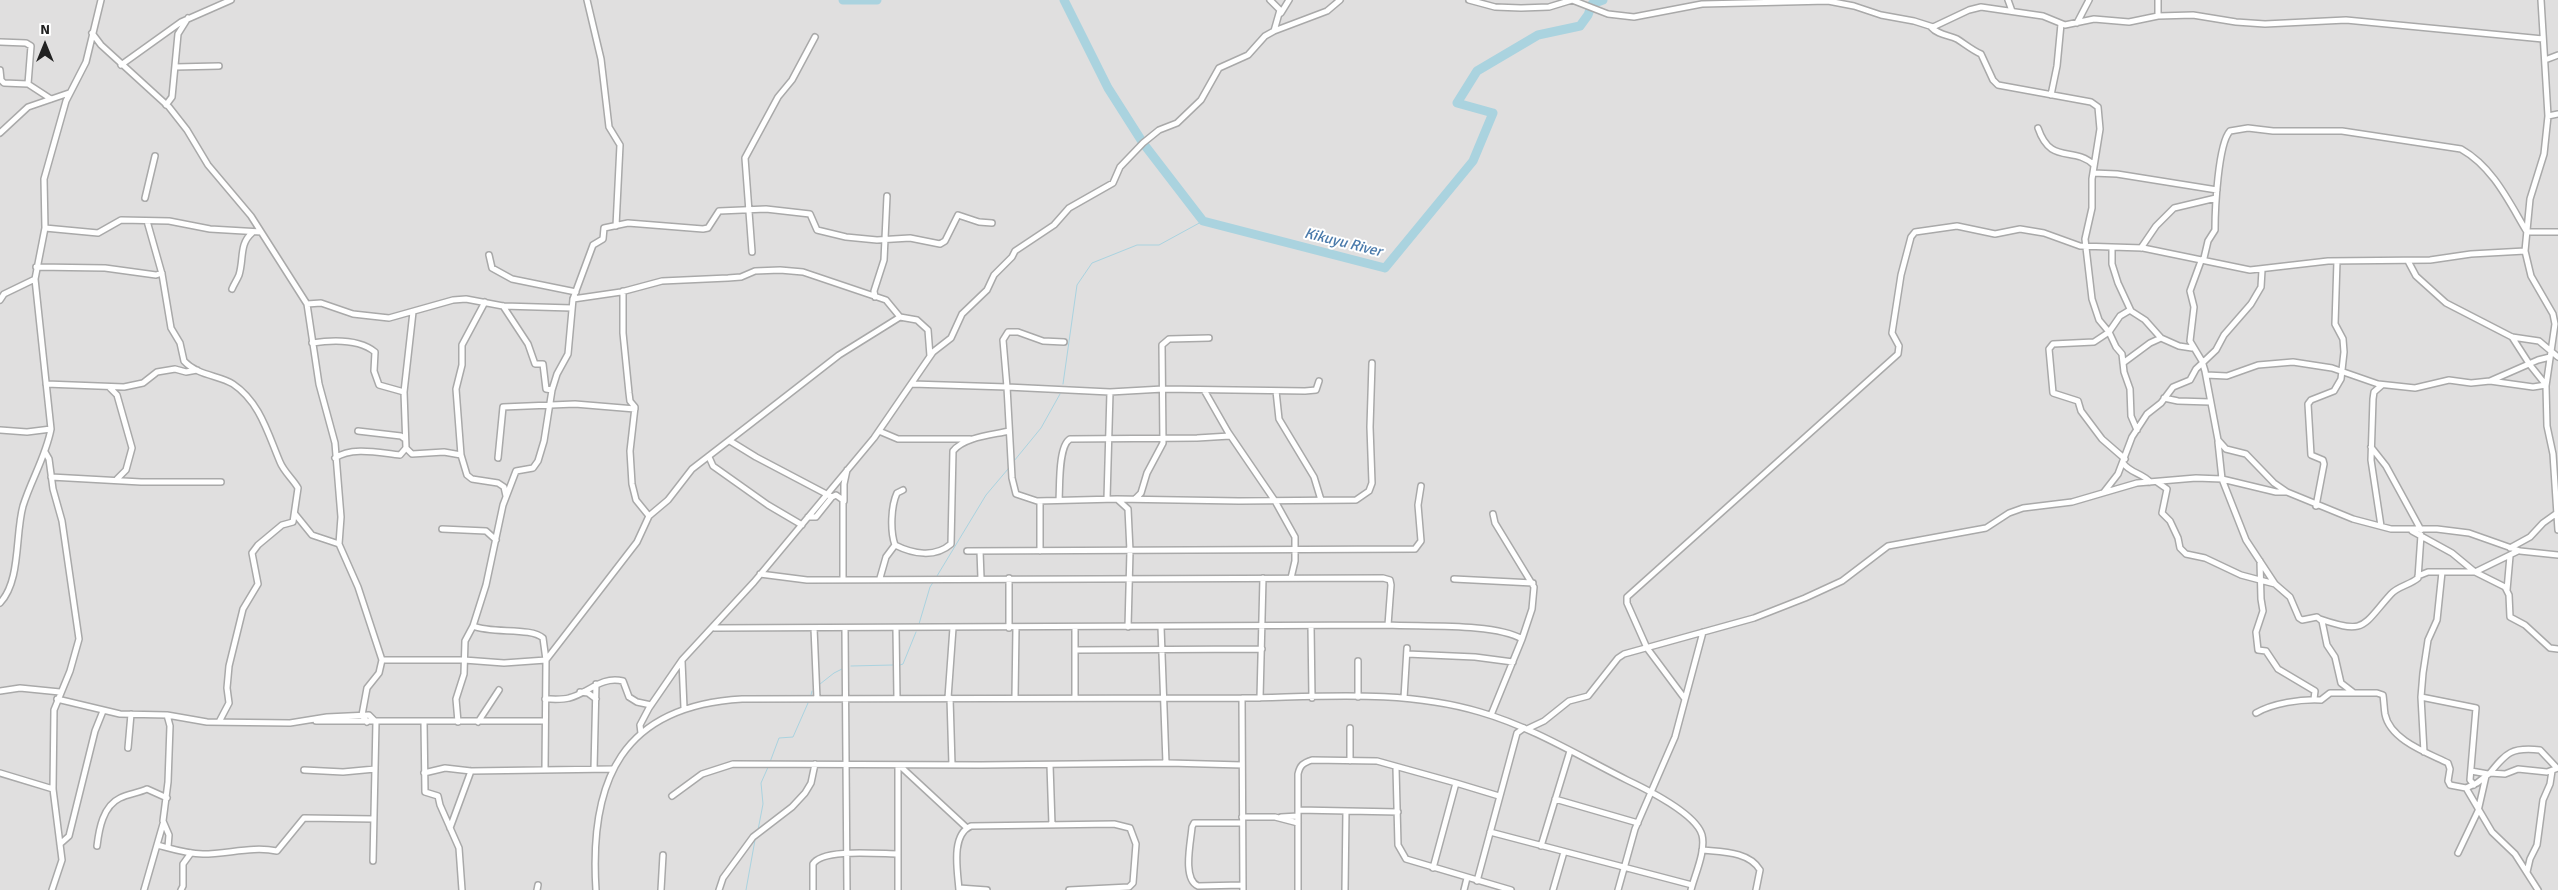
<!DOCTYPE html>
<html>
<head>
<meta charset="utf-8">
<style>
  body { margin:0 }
  #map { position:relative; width:2558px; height:890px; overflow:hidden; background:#f2efe9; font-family:Signika,sans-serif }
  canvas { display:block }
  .north { position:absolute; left:20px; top:20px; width:50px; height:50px; -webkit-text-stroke:4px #fff; paint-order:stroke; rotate:0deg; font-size:14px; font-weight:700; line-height:20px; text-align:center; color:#222 }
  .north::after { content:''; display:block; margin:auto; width:18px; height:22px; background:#222; clip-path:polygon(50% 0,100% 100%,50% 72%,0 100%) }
</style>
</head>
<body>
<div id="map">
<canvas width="2558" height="890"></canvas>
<div class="north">N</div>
</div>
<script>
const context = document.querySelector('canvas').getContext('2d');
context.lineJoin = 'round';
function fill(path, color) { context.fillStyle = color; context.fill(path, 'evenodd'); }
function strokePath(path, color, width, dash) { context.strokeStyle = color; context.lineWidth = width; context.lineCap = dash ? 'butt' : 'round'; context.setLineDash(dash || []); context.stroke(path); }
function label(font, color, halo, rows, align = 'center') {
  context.font = font + ' Signika,sans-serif'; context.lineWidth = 4; context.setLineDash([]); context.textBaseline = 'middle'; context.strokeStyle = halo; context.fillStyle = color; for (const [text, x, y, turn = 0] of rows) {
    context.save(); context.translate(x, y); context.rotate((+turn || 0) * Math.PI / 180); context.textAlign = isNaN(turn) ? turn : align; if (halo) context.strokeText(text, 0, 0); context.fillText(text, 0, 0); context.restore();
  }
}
fill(new Path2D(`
  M0,0h2558v890h-2558z`), '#e0dfdf');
strokePath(new Path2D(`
  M1063,384l14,-99 15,-22 45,-18h22l44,-24
  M1014,461l27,-33 19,-34
  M937,576l49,-81 22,-26
  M919,624l11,-37 4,-6
  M900,665l3,-1 13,-32
  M851,666l42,-1
  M820,684l14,-11 8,-4
  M811,695l1,-4
  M770,762l9,-24 14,-1 15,-34
  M758,830l5,-26 -2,-21 8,-18
  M746,890l9,-50`), '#aad3df', 1);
strokePath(new Path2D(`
  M843,0h34
  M1064,0l44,88 35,55 60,78 182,47 88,-107 20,-48 -36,-10 20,-32 61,-36 42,-9 8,-11 4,-11 11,-4`), '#aad3df', 9);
const minor = new Path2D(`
  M587,0l14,59 8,68 11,18 -4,81
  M1469,0l26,7 26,1 28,-1 23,-7 36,14 26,3 68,-13 126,-3 26,5 27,9 33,6 19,6 36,-17 12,-3 62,9 22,9 29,-6 35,3 29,-6 35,-1 43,7 29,2 81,-4 197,19
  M2008,0l4,11
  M2158,0v16
  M2541,0l7,116 -4,38 -14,45 -5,52 6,25 22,38 2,10 -9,62 1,40 6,28 5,76
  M1281,13l8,-13
  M2077,23l12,-23
  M1931,27c7,8 17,8 26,12 8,5 15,11 24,15l12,26 5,5 93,17 7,5 2,22 -8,50v29l-7,31 7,60 7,21 10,12 7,15 6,7 2,18 6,17 1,27 6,14
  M1274,31l53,-20 13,-11
  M92,33l9,12 68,62 18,23 21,35 43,51 56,88 12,80 16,59 6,74 -2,27 19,43 24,73 -3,13 -12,15 -5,27 5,7
  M0,42l26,1 5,3 -3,38 23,15
  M2545,60l13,-5
  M121,65l60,-43 50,-22
  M175,67l44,-1
  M0,70l1,10 3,3 24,1
  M2051,95l6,-29 4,-42
  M166,105l6,-8 6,-63 10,-16
  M2548,116l10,-2
  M2038,128c13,38 35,17 56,37
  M0,133l28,-26 41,-14
  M2093,173l24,1 100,16
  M145,198l10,-42
  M147,221l15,53 9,54 9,15 4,18c14,15 35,14 49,23 27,18 35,50 47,78 4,10 13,17 18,26l-5,34 -11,3 -24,20 -6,8 6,31 -15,25 -14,57 -2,22 2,15 -10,19
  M45,228l53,5 23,-13 48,1 41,8 51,3
  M2112,248v16l6,19 13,28 14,9 16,18 18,8 13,2
  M2141,248l15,-22 18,-18 42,-10
  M752,252l-7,-94 33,-61 14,-17 23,-43
  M489,255l3,13 20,11 64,13
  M2408,261l8,15 30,27 66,34 27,4 19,16
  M36,267l69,1 51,7 6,-2
  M232,289c2,-5 5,-9 7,-14 5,-16 0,-31 13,-42
  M875,297l-1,-6 10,-31 3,-64
  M573,299l48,-7 41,-11 66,-3 13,-1 14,-6 25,-1 23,2 83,28 14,17 17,3 11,10 2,26
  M0,300l4,-6 31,-15
  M485,302l-23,43v20l-6,24 5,66 6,20 5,4 26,4 6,4 2,9
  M307,304l14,-1 32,11 36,4 64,-18 13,-1 37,7 69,2
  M503,306l25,38 7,20h8l3,25 6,1
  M413,312l-9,80 2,56 6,6 32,-2 17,3
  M1064,342l-21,-1 -25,-9h-10l-5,8 4,47 103,5 53,-3 142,2 11,-1 3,-9
  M312,343c20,-3 47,-4 63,9l-1,19 5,14 25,7
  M2123,363l27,-20 11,-5
  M2206,375l21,1 31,-11 35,-3 39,6 46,16 37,4 34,-8 22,3 19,-2 43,6 13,-2 -16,-20 -18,-28
  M2490,381l48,-21 12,-3
  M46,384l78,3 19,-4 14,-11 18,-3 11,3 11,-2
  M912,384l95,3 5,91 4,16 21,7 80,-2 11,10 2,42 -2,76
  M109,387l8,8 15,53 -6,22 -9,9
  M1204,390l24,42 47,69 20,36v24l-4,17
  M1276,391l3,28 35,58 7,23
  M2164,398l14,3 32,1
  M0,430l27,2 24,-3
  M358,431l43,5 4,3
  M879,431l19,8h72
  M730,441l26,16 76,40 4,-2 7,5v78
  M2218,442l4,37 24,61 29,44 15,13 9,21 3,2 15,-3 5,4 5,24 8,12 6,26 13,10h23l6,2c1,7 1,13 2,19 5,26 43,39 63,49l2,6 -2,12 2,4 16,3 11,-5 13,-10 15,1 13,-5 29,3 11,-4
  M2371,447l15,19 35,64
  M45,452l4,7 4,30 9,32 17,118 -9,32 -16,39 -1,79 9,71 -10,30
  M709,457l4,9 55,39 34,20
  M335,458c17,-12 45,-5 65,-3l6,-7
  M498,458l5,-51 72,-3 60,5
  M2125,459l-23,-20 -21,-28 -3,-10 -25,-8 -4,-44 4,-5 41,-2 15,-10 11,-16 10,-6
  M2123,463c7,10 19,10 27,19
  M51,477l90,5h80
  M2157,482l10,7 -5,24 8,8 8,17 2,10 6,6 19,4 36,17 34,9
  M2104,492l14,-18 14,-37 15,-23 14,-11 12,-16 17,-7 6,-11 20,-19 8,-15 27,-31 10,-17 1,-17
  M2287,492l-13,-9 -28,-29 -20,-5 -8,-9 -13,-69 -3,-10 -12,-20 4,-34 -4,-16 11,-30 3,-3 4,-17 7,-11c0,-20 3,-86 15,-99l18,-3 25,3h69l119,18c32,18 48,53 66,83h31
  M1107,499l3,-107
  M1117,499l122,2 117,-1 13,-9 3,-8 -2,-56 2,-64
  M1135,499l6,-6 6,-20 16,-30 -1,-98 7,-6 40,-1
  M1059,500c1,-13 -1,-54 11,-61l127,-1 33,-2
  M844,501v-17l3,-14
  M2316,506l8,-42 -1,-4 -12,-5 -3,-51 3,-4 23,-9 7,-12 3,-27 -1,-13 -8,-15 2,-63
  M295,514l17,21 27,9
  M1493,514l2,9 39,64 -2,22 -10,30
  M649,516l19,-16 24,-31 57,-44 90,-70 61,-38
  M808,517h8l16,-20
  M2381,526l-10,-66 2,-61 1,-7 8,-7
  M442,529l44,2 10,9
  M2412,531l40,22 23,19 30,15 4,8 1,22 15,8 25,23 8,1
  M895,545c-5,-14 -4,-39 2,-52l6,-3
  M2510,548l20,-11 13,-14 14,-10
  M967,551l448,-2 6,-8 -3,-36 3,-19
  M980,551l1,27
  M1040,551v-50
  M2260,561l1,38 2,12 -7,21 2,18 8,1 12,18 37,22 -1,8
  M760,574l47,6 576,-2 7,2 1,5 -3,40
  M2418,576l10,-4h47l43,-21
  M880,578l6,-21 9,-12c18,9 40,13 56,-1l2,-93c11,-14 39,-16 56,-20
  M1009,578v50
  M1454,579l79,4
  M2507,590l3,-34
  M0,603c21,-22 15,-68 23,-97 8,-26 23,-50 28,-77l-16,-150 10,-51 -1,-49 22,-78 20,-39 15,-62
  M2320,619c46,16 42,7 71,-25 7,-8 19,-9 27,-16l3,-43
  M473,626c19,8 58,1 70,12l3,22 -1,110
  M1311,626l1,72
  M1161,627l5,136
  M714,628l674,-3c34,2 107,-2 134,14l-31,76
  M814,628l3,71
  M845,629l2,261
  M896,629l1,69
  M1075,650l187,-1
  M1407,654l68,3 38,5
  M382,660h82l40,3 42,-3 91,-118 12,-26 -13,-16 -4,-16 -2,-33 5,-44 -5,-6 -1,-8 -6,-60v-42
  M682,661l2,47
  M0,691l20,-3 40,4
  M580,692l8,1 8,6
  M1015,697l1,-69
  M1075,697v-70
  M1358,697v-36
  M2421,697l55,11 -6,72 4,5
  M948,698l5,-70
  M950,698l2,67
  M1242,698c79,-1 161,-9 238,14 52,15 99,44 147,68 19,9 69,34 75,55 4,16 -7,39 -11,55
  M1260,698l3,-120
  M1404,698l3,-50
  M57,699l63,15 47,1 40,7 83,1 37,-6 42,-2 7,7 -3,139
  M545,699c7,0 17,1 24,-1 20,-5 31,-22 54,-17l6,16 8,5 14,3
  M1685,699l-38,-51 -20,-45v-6l271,-243 1,-8 -7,-13 9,-58 10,-38 4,-5 42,-6 38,8 25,-5 24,4 36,13 63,2 107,22 78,-9 102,-1 41,-6 54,-3
  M2256,713c17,-10 45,-14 65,-13l9,-7h24
  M167,715l3,11 -2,56 -5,39 6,14 -1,12
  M316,721h228
  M424,722l1,70 13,4 2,9 19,43 3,42
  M458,722l-2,-23 8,-25 1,-33 8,-15 13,-41 17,-80 13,-34 17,-3 5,-7 6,-20 8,-51 5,-16 11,-20 5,-55 20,-54 10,-6 1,-11 24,-5 75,6 5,-1 11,-17 47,-2 44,5 7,16 29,7 31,3 33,-2 30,6 5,-3 13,-26 21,7 13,1
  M478,722l21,-32
  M1527,729l17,-8 25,-20 19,-5 30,-38 6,-4 130,-36 51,-20 37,-17 46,-35 98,-18 23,-15 14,-5 49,-6 65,-19 59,-5 26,1 54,13h11l66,27 38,10h46l32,4 51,18 38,4
  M641,733l-1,-8 9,-17 33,-48 72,-78 120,-144 59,-86 18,-14 11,-24 25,-24 7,-15 18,-18 3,-6 39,-26 15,-17 44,-25 7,-16 23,-24 16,-13 18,-7 24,-23 18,-32 29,-13 17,-19 9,-5 6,-21 -10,-10
  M128,748l3,-34
  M2424,752l-3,-55 2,-24 5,-33 9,-20 5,-48
  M1350,761v-33
  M899,765l68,63
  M1050,765l2,60
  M1396,768l2,77 8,14 105,31
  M594,769l2,-85
  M304,770l39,2 32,-3
  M2471,771l17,3
  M0,773l53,16
  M424,773l21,-5 26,3 141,-2
  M2490,773c17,-21 22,-26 50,-23l17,18
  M2466,788l26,44 23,22 23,36
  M672,796l30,-22 31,-10 248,1 188,-2 73,2
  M1555,799l83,24
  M1298,810l100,2
  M1242,817h33l23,6
  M1281,817l17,-1
  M1242,823h-48l-2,4c-1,14 -10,52 6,59l44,-1
  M450,828l21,-57
  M1490,832l202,53
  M60,844l9,-8 26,-105 8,-20
  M157,845c15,4 30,9 46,9 25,0 49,-8 74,-3l27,-33 70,1
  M97,846c2,-17 6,-40 23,-48 8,-4 18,-5 27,-9l20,9
  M1541,846l29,-95
  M1702,850c19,2 47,1 58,20l-4,20
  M2458,853l20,-42 8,-35
  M1433,868l23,-85 43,13
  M2527,872l3,-13 7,-14 6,-45 7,-16 2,-13
  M1477,881l40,-148 7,-5
  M959,888l28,2
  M144,890l19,-66
  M181,890l2,-4v-22l8,-11
  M537,890l1,-5
  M596,890c-7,-110 26,-184 146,-191l500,-1 1,192
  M661,890l2,-35
  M719,890l4,-12 30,-41 39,-30 13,-14 6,-10 4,-19
  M813,890v-26c9,-16 68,-10 85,-10
  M898,890v-125
  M959,890c-1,-17 -9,-55 12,-64l143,-2 16,4 6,16 -3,39 -4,4 -60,3
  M1298,890v-116c2,-9 5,-11 14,-14l65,1 79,22
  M1345,890l1,-79
  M1464,890l3,-12
  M1553,890l11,-38
  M1618,890l17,-61 40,-92 28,-105`);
strokePath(minor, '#a9a9a9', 8);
strokePath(minor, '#fff', 5);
label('italic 15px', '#4a7aab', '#fff', [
  ["Kikuyu River",1343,243,14]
]);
</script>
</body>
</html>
